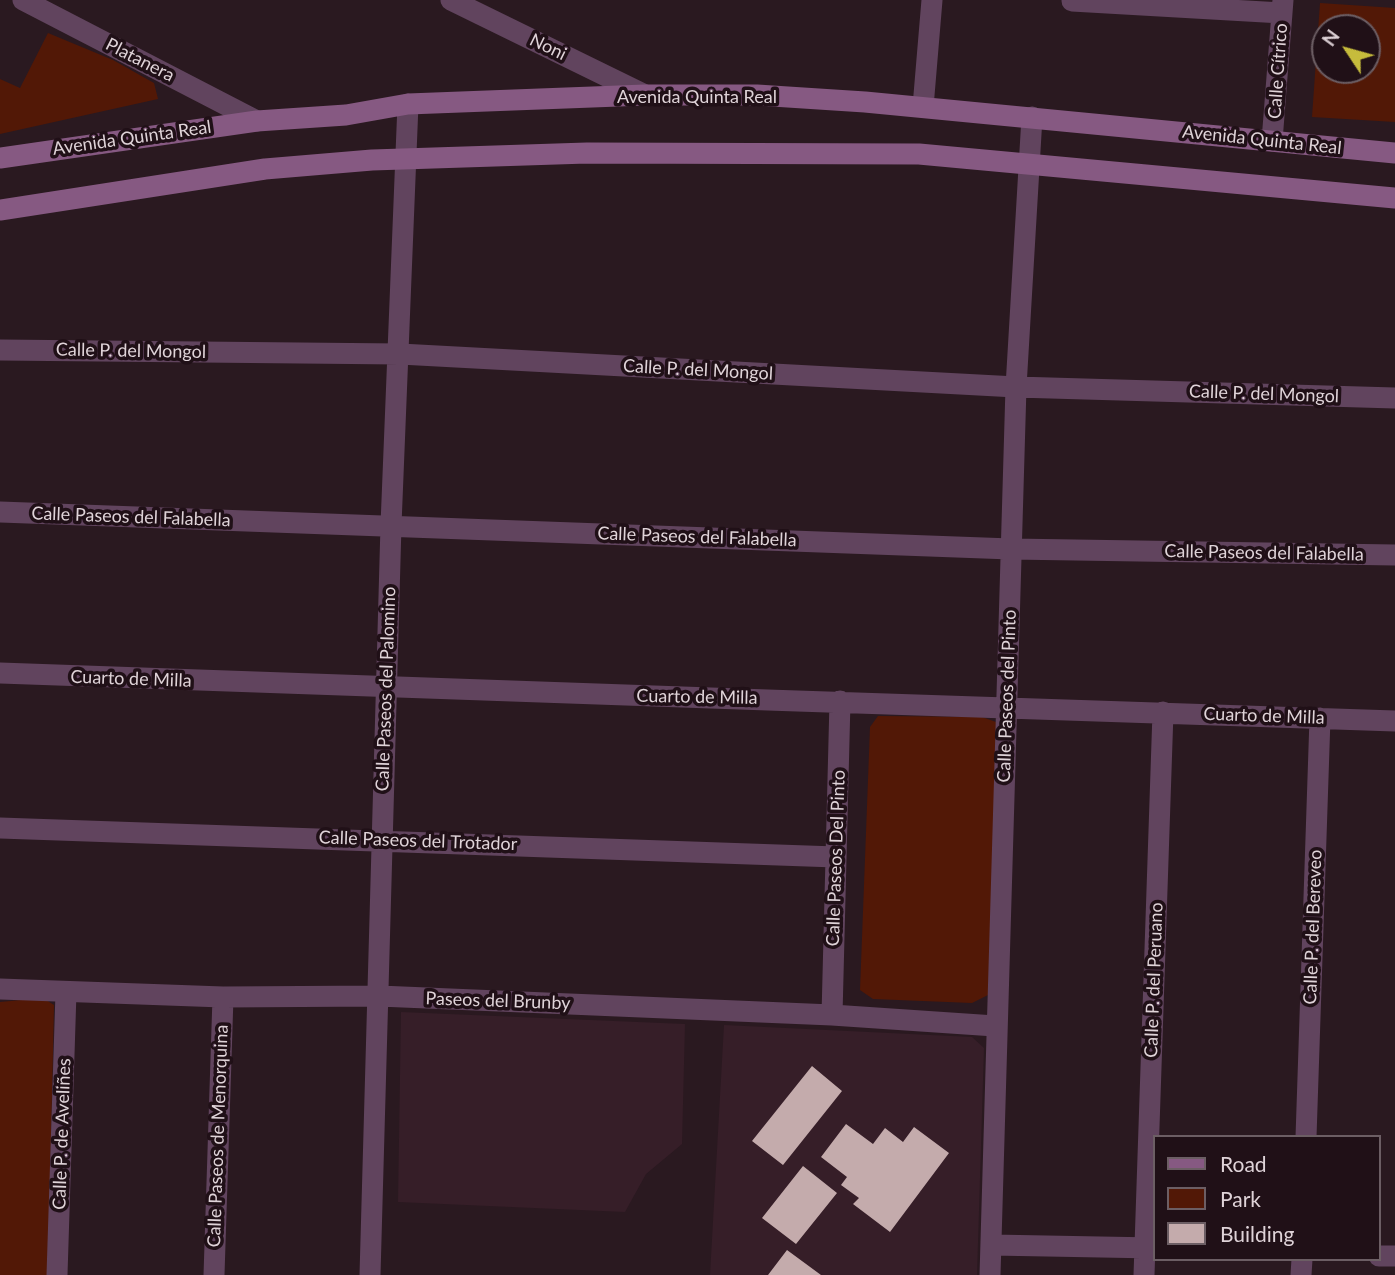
<!DOCTYPE html>
<html>
<head>
<meta charset="utf-8">
<style>
  body { margin:0 }
  #map { position:relative; width:1395px; height:1275px; overflow:hidden; background:#2a1920; font-family:Lato,sans-serif }
  canvas { display:block }
  .legend { position:absolute; left:1153px; top:1135px; width:228px; height:126px; box-sizing:border-box; background:#201017; border:2px solid #6c5e64; margin:0; padding:9px 12px; list-style:none; font-size:21px; color:#dfd3d8 }
  .legend li { display:flex; align-items:center; gap:14px; height:35px }
  .legend b { width:35px; border:2px solid #6c5e64 }
  .north { position:absolute; left:1311px; top:14px; width:70px; height:70px; box-sizing:border-box; background:#201017; border:2px solid #6c5e64; border-radius:50%; rotate:306deg; font-size:19px; font-weight:700; line-height:28px; text-align:center; color:#dfd3d8 }
  .north::after { content:''; display:block; margin:auto; width:24px; height:32px; background:#c6bc3c; clip-path:polygon(50% 0,100% 100%,50% 72%,0 100%) }
</style>
</head>
<body>
<div id="map">
<canvas width="1395" height="1275"></canvas>
<ul class="legend">
<li><b style="height:9px;background:#865982"></b>Road</li>
<li><b style="height:19px;background:#521806"></b>Park</li>
<li><b style="height:19px;background:#c4abac"></b>Building</li>
</ul>
<div class="north">N</div>
</div>
<script>
const context = document.querySelector('canvas').getContext('2d');
context.lineJoin = 'round';
function fill(path, color) { context.fillStyle = color; context.fill(path, 'evenodd'); }
function strokePath(path, color, width, dash) { context.strokeStyle = color; context.lineWidth = width; context.lineCap = dash ? 'butt' : 'round'; context.setLineDash(dash || []); context.stroke(path); }
function label(font, color, halo, rows, align = 'center') {
  context.font = font + ' Lato,sans-serif'; context.lineWidth = 7; context.setLineDash([]); context.textBaseline = 'middle'; context.strokeStyle = halo; context.fillStyle = color; for (const [text, x, y, turn = 0] of rows) {
    context.save(); context.translate(x, y); context.rotate((+turn || 0) * Math.PI / 180); context.textAlign = isNaN(turn) ? turn : align; if (halo) context.strokeText(text, 0, 0); context.fillText(text, 0, 0); context.restore();
  }
}
fill(new Path2D(`
  M401,1012l284,12 -3,120 -36,30 -21,38 -227,-10z
  M724,1025l248,12 12,11 -7,227h-267z`), '#361e28');
fill(new Path2D(`
  M1320,3l75,5v114l-83,-5zM1367,28v42h-42v-42z
  M48,33l65,27 41,23 4,16 -158,35v-55l20,9z
  M878,716l104,1 14,5 -2,270 -22,11 -99,-4 -13,-9 10,-263z
  M43,998l11,7 -6,270h-48v-273z`), '#521806');
fill(new Path2D(`
  M812,1066l30,25 -59,74 -31,-24z
  M846,1124l27,20 12,-16 18,14 11,-15 35,26 -59,79 -37,-28 6,-6 -18,-13 6,-8 -26,-20z
  M803,1166l34,27 -41,51 -34,-26z
  M787,1250l34,25h-53z`), '#c4abac');
strokePath(new Path2D(`
  M23,0l234,121
  M451,0l194,95
  M1072,1l210,12
  M923,107l9,-107
  M1272,141l11,-141
  M0,350l400,4 616,33 379,11
  M0,512l1011,37 384,6
  M0,673c465,20 930,30 1395,48
  M0,828l836,29
  M0,989l223,8 156,-1 453,19 163,11
  M832,1015l8,-314
  M1306,1137l14,-419
  M992,1245l163,3
  M1379,1256h16
  M57,1275l9,-283
  M214,1275l9,-278
  M370,1275l21,-750 17,-421
  M990,1275l26,-888 16,-270
  M1144,1275l19,-563
  M1301,1275l1,-16`), '#61445e', 21);
strokePath(new Path2D(`
  M0,158l257,-37 89,-6 62,-11 237,-9h112l108,7 530,51
  M0,210l265,-41 107,-9 215,-7 332,1 476,44`), '#865982', 21);
label('18px', '#dfd3d8', '#201017', [
  ["Noni",548,47,26],
  ["Platanera",140,60,27],
  ["Calle Cítrico",1278,71,-86],
  ["Avenida Quinta Real",697,97],
  ["Avenida Quinta Real",132,138,-8],
  ["Avenida Quinta Real",1262,140,6],
  ["Calle P. del Mongol",131,351,1],
  ["Calle P. del Mongol",698,370,3],
  ["Calle P. del Mongol",1264,394,2],
  ["Calle Paseos del Falabella",131,517,2],
  ["Calle Paseos del Falabella",697,537,2],
  ["Calle Paseos del Falabella",1264,553,1],
  ["Cuarto de Milla",131,679,2],
  ["Calle Paseos del Palomino",386,689,-88],
  ["Calle Paseos del Pinto",1007,696,-88],
  ["Cuarto de Milla",697,697,1],
  ["Cuarto de Milla",1264,716,2],
  ["Calle Paseos del Trotador",418,841,2],
  ["Calle Paseos Del Pinto",836,858,-88],
  ["Calle P. del Bereveo",1313,927,-88],
  ["Calle P. del Peruano",1154,980,-88],
  ["Paseos del Brunby",498,1001,2],
  ["Calle P. de Aveliñes",62,1134,-88],
  ["Calle Paseos de Menorquina",218,1136,-88]
]);
</script>
</body>
</html>
